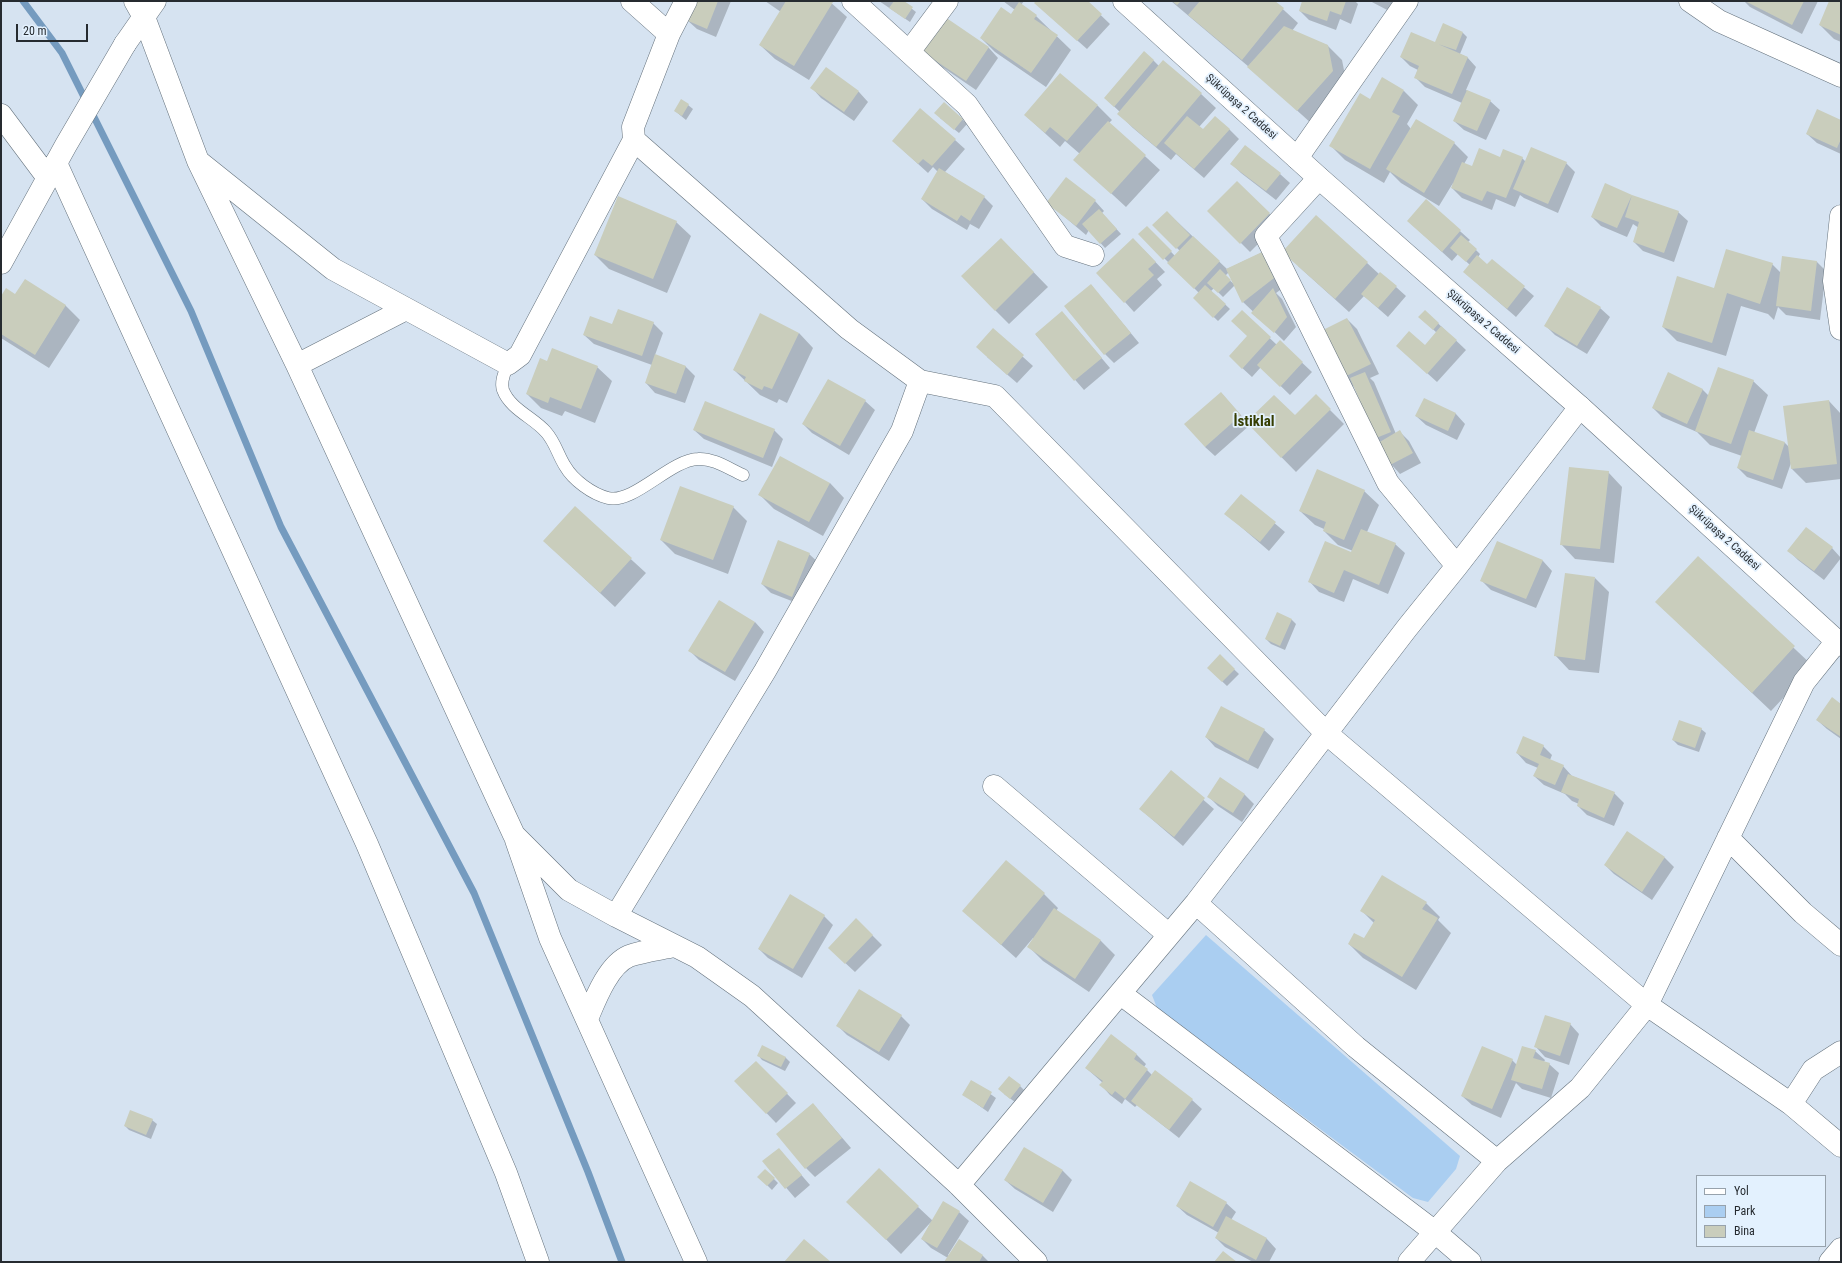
<!DOCTYPE html>
<html>
<head>
<meta charset="utf-8">
<style>
  body { margin:0 }
  #map { position:relative; width:1842px; height:1263px; overflow:hidden; background:#d6e3f1; font-family:"Roboto Condensed",sans-serif }
  canvas { display:block }
  .frame { position:absolute; inset:0; border:2px solid #262b30; pointer-events:none }
  .legend { position:absolute; left:1696px; top:1175px; width:130px; height:72px; box-sizing:border-box; background:#e3f1fe; border:1px solid #97a2ac; margin:0; padding:5px 7px; list-style:none; font-size:12px; color:#262b30 }
  .legend li { display:flex; align-items:center; gap:8px; height:20px }
  .legend b { width:20px; border:1px solid #97a2ac }
  .scale { position:absolute; left:16px; top:24px; width:72px; height:18px; box-sizing:border-box; border:2px solid #262b30; border-top:0; padding-left:5px; font-size:12px; line-height:14px; white-space:nowrap; color:#262b30; -webkit-text-stroke:3px #e3f1fe; paint-order:stroke }
</style>
</head>
<body>
<div id="map">
<canvas width="1842" height="1263"></canvas>
<div class="frame"></div>
<ul class="legend">
<li><b style="height:5px;background:#fff"></b>Yol</li>
<li><b style="height:11px;background:#aacef1"></b>Park</li>
<li><b style="height:11px;background:#c9cdbc"></b>Bina</li>
</ul>
<div class="scale">20 m</div>
</div>
<script>
const context = document.querySelector('canvas').getContext('2d');
context.lineJoin = 'round';
function fill(path, color) { context.fillStyle = color; context.fill(path, 'evenodd'); }
function strokePath(path, color, width, dash) { context.strokeStyle = color; context.lineWidth = width; context.lineCap = dash ? 'butt' : 'round'; context.setLineDash(dash || []); context.stroke(path); }
function label(font, color, halo, rows, align = 'center') {
  context.font = font + ' "Roboto Condensed",sans-serif'; context.lineWidth = 3.5; context.setLineDash([]); context.textBaseline = 'middle'; context.strokeStyle = halo; context.fillStyle = color; for (const [text, x, y, turn = 0] of rows) {
    context.save(); context.translate(x, y); context.rotate((+turn || 0) * Math.PI / 180); context.textAlign = isNaN(turn) ? turn : align; if (halo) context.strokeText(text, 0, 0); context.fillText(text, 0, 0); context.restore();
  }
}
fill(new Path2D(`
  M1206,935l254,221 -4,13 -28,33 -15,-4 -256,-190 -5,-13z`), '#aacef1');
fill(new Path2D(`
  M695,1h36l-15,36 -19,-8 -10,-9z
  M765,1h64l18,16 -38,63 -34,-21 -15,-14 21,-33z
  M879,1h23l14,11 -6,10z
  M1003,1h21l-3,4 15,11 35,34 -25,37 -51,-35 -14,-14 30,-23 4,-5z
  M1038,1h48l24,23 -23,25 -42,-37z
  M1171,1h103l24,22 -6,8 35,14 15,15 5,25 -35,39 -63,-57z
  M1303,1h52l3,3 -7,20 -11,-5 -4,11 -27,-10 -9,-9z
  M1370,1h27l-6,11z
  M1744,1h74l-16,33 -52,-27z
  M1831,1h10v41l-7,-3 -14,-14z
  M945,18l44,30 9,10 -22,32 -44,-30z
  M1443,25l20,8 4,4 -7,17 7,3 9,10 -10,23 24,11 10,9 -14,30 -22,-10 -10,-9 8,-18 -37,-16 -10,-10 3,-7 -8,-4 -9,-9 39,-11 -4,-4z
  M1153,60l6,6 42,28 15,14 -17,19 4,4 26,-2 10,10 -35,39 -28,-24 -5,6 -38,-32 -14,-14 1,-2 -15,-14z
  M826,69l33,23 9,10 -14,19 -33,-23 -9,-10z
  M1060,74l38,32 14,14 -3,3 51,47 -34,37 -51,-47 5,-6 -15,-13 -5,6 -35,-32z
  M1404,91l14,14 -11,19 4,5 43,14 14,14 -4,7 8,4 29,-10h21l4,4 40,1 9,9 -17,41 -34,-15 -4,-3 -5,12 -19,-8 -4,11 -30,-12 -10,-10 1,-5 -14,23 -38,-23 -11,-11 -6,11 -39,-23 -14,-14 39,-46z
  M688,105l5,4 -7,11 -11,-9z
  M940,118l22,1 5,5 -8,9z
  M1841,121v33l-24,-11 -10,-9z
  M955,140l10,9 -20,23 39,25 9,9 -14,23 -9,-5 -3,6 -35,-21 -10,-10 16,-27 -5,-5 -5,6 -35,-32z
  M1231,163l49,11 10,9 -14,17 -35,-27z
  M1237,183l42,40 -29,29 -41,-41z
  M1631,196l47,16 10,9 -14,41 -31,-11 -9,-9 5,-14 -6,-4 -6,13 -26,-11 -9,-9z
  M1095,201l9,10 -2,2 19,21 -16,14 -16,-18 -3,5 -39,-33z
  M1426,201l44,39 -2,2 12,12 -2,3 9,8 5,-5 42,36 -18,21 -52,-45 6,-7 -12,-11 -6,7 -44,-40z
  M1167,212l60,57 34,-16 22,35 -7,5 6,6 14,28 -12,14 -41,-39 -8,-17 -12,12 -9,-9 -3,3 19,18 -12,12 -24,-23 5,-5 -59,-59 7,-7 28,29 5,-5 -26,-26zM1229,272l6,13 -10,-9z
  M1316,216l63,58 17,13 10,9 -18,21 -24,-21 -15,16 -51,-46z
  M676,222l15,14 -24,57 -58,-24 -14,-14z
  M1143,249l22,23 -8,7 5,6 -28,27 -9,-10z
  M1015,253l33,34 -39,37 -14,-14z
  M1783,257l34,5 9,9 -6,49 -34,-5 -8,-8 -4,13 -6,-6 -27,-8 -15,50 -49,-15 -14,-14 51,-38 58,-25 9,9z
  M1091,285l48,58 -25,20 -9,-9z
  M16,295l49,10 15,15 -31,48 -48,-30v-40z
  M1600,308l10,9 -23,37 -32,-19 -9,-9z
  M1425,311l41,39 -29,32 -30,-27 18,-9 12,-13 -13,-12z
  M1242,312l35,33 3,-3 32,30 -22,23 -29,-28 -9,10 -13,-12 9,-29z
  M1347,319l10,10 22,45 -9,4 4,4 22,52 4,-2 9,9 12,22 -21,11 -9,-10 -10,-22 -4,-4 -23,-52 -1,1 -10,-9z
  M1071,322l39,46 -26,22 -48,-55z
  M653,323l10,10 -8,22 30,11 10,10 -10,27 -30,-10 -9,-10 6,-18 -58,-21 -10,-9 29,-10z
  M993,330l40,36 -16,17 -30,-26z
  M799,333l14,15 -26,55 -8,-4 -2,4 -17,-8 -26,-25z
  M547,362l50,5 15,14 -17,42 -30,-12 -3,5 -21,-8 -14,-14z
  M1753,381l15,14 -14,38 31,10 4,4 40,-46 12,13v65l-35,4 -14,-14 -1,-6 -9,26 -35,-12 -9,-9 4,-12 -32,-11 -13,-13 -35,-15 -9,-9 49,-19 6,6z
  M1221,393l26,29 48,-5 21,-21 28,28 -48,48 -46,-47 -35,31 -10,-9z
  M1424,400l32,14 9,10 -8,16 -31,-15 -10,-9z
  M865,401l10,9 -26,45 -37,-22 -9,-9z
  M694,430h80l9,9 -11,28 -68,-28z
  M1608,472l14,15 -8,76 -39,-4 -14,-15z
  M830,483l14,15 -21,38 -49,-27 -14,-14z
  M1364,491l15,14 -12,27 28,12 10,9 -17,41 -35,-15 -9,23 -25,-10 -9,-10 43,-31 -15,-6 -14,-14v-2l-9,-4 -15,-14z
  M1241,495l44,37 -16,19 -43,-37z
  M733,507l14,14 -19,53 -53,-20 -14,-14z
  M575,508l71,65 -31,34 -71,-66z
  M1498,542l45,19 9,10 -16,37 -45,-18 -9,-9z
  M1832,548l9,10 -17,22 -26,-20 -9,-9z
  M809,554l10,9 -17,42 -31,-12 -9,-9z
  M1698,558l115,108 -42,45 -115,-109z
  M1595,578l14,14 -10,81 -30,-3 -14,-15z
  M1278,614l14,6 4,4 -11,26 -14,-6 -5,-5z
  M755,622l9,10 -29,49 -36,-21 -9,-9z
  M1220,656l19,18 -12,12 -19,-18z
  M1841,705v34l-14,-10 -10,-9z
  M1701,729l5,4 -7,19 -21,-7 -5,-5z
  M1264,730l10,9 -16,30 -43,-22 -9,-10z
  M1543,746l9,9 -2,5 13,6 9,10 42,17 10,10 -10,23 -27,-11 -9,-9 1,-2 -7,-3 -7,-7 -21,-9 -10,-9 4,-8 -12,-5 -9,-10z
  M1171,772l43,37 -31,37 -43,-37z
  M1220,779l25,16 9,9 -12,18 -24,-16 -9,-9z
  M1627,832l38,26 9,9 -22,33 -38,-26 -9,-9z
  M1006,861l38,33 14,14 -2,3 45,30 14,14 -26,37 -46,-31 -14,-14 5,-8 -1,-1 -17,20 -53,-47z
  M1426,903l14,14 -2,3 13,13 -35,57 -53,-32 -14,-14 15,-4 10,-17 -13,-13z
  M824,916l9,9 -31,53 -34,-20 -9,-9z
  M872,935l10,10 -27,27 -26,-24z
  M901,1016l9,9 -21,36 -42,-26 -9,-9z
  M1570,1024l9,10 -10,31 -24,-8 -9,-10z
  M1111,1035l26,20 9,9 -2,3 8,8 40,25 10,9 -23,29 -42,-33 -2,2 -10,-8 -3,5 -12,-9 -9,-10 2,-2 -17,-15z
  M1535,1051l10,9 -1,2 5,2 10,9 -8,25 -29,-9 -6,-6 -15,35 -29,-13 -10,-9 50,-36 5,5z
  M758,1055l27,2 5,5 -5,9 -23,-11z
  M756,1062l40,41 -20,20 -40,-42z
  M972,1081l24,17 -8,14 -24,-17z
  M1020,1086l4,4 -9,12 -11,-8z
  M813,1104l38,44 -36,29 -9,-9z
  M152,1120l5,4 -6,15 -22,-9 -4,-4z
  M1024,1148l39,23 9,9 -19,32 -38,-23 -10,-9z
  M779,1149l31,36 -15,13 -31,-36z
  M765,1170l13,13 -6,7 -13,-13z
  M1226,1203l10,9 -5,8 36,19 9,10 -7,13h-16l-28,-15 -9,-9 3,-5 -32,-18 -10,-9z
  M918,1207l15,14 26,-9 10,9 -21,34 1,1 11,-15 23,15 6,6h-43l2,-4 -17,-10 -9,-9 9,-17 -30,32 -39,-38z`), '#0003');
strokePath(new Path2D(`
  M23,1l39,52 129,258 90,216 193,366 114,279 34,90`), '#759bbf', 7);
fill(new Path2D(`
  M694,1h24l-11,28 -21,-9z
  M786,1l47,1 -39,64 -35,-21z
  M894,1h10l9,6 -8,12 -16,-11z
  M1036,1h52l14,13 -25,27 -43,-38z
  M1172,1h9l-4,4z
  M1200,1h75l9,7 -42,52 -54,-45z
  M1302,1h44l-5,14 -11,-4 -3,10 -28,-10z
  M1745,1h59l-12,24z
  M1829,1h12v34l-22,-10z
  M1019,2l18,13 -3,4 24,16 -27,38 -51,-35 21,-31 10,7z
  M945,17l44,30 -23,34 -45,-30z
  M1443,23l20,9 -7,18 -18,-6 30,13 -16,37 -38,-16 5,-12 -19,-9 11,-25 24,10z
  M1284,26l44,19 5,26 -36,40 -50,-44z
  M1144,51l10,9 -40,47 -10,-9z
  M1163,60l39,33 -46,54 -39,-33z
  M826,67l33,24 -15,21 -34,-24z
  M1060,73l38,32 -31,36 -17,-14 -5,6 -21,-18z
  M1382,77l22,13 -12,22 8,4 -30,53 -41,-23 31,-53 10,6z
  M1467,90l24,10 -14,31 -24,-10z
  M681,99l8,5 -7,12 -8,-5z
  M944,102l19,17 -9,11 -20,-17z
  M920,108l36,31 -24,27 -9,-7 -5,5 -26,-23z
  M1817,109l24,11v19l-4,9 -31,-14z
  M1187,116l16,13 12,-13 15,13 -36,40 -30,-26z
  M1416,119l39,23 -31,51 -38,-24z
  M1108,121l38,34 -35,39 -38,-34z
  M1245,145l36,28 -15,18 -36,-27z
  M1531,147l36,15 -19,42 -35,-15z
  M1479,148l21,9 3,-8 20,8 -17,41 -19,-7 -5,10 -31,-13 11,-26 10,4z
  M939,168l46,28 -15,25 -9,-6 -4,6 -36,-22z
  M1066,177l30,23 -20,26 -30,-23z
  M1237,181l33,32 -30,31 -33,-33z
  M1605,183l27,12 -15,33 -26,-11z
  M1632,195l47,16 -15,42 -31,-11 6,-20 -14,-5z
  M618,196l59,25 -24,58 -59,-24z
  M1426,199l35,31 -19,22 -35,-31z
  M1099,209l18,20 -17,15 -18,-20z
  M1167,211l23,24 -14,14 -24,-24z
  M1316,215l52,47 -33,37 -53,-47z
  M1147,226l25,25 -9,9 -25,-26z
  M1461,235l16,14 -11,13 -16,-14z
  M1193,236l27,25 -26,28 -27,-26z
  M1001,238l33,34 -39,39 -34,-35z
  M1133,238l23,24 -8,7 6,6 -30,28 -28,-30z
  M1726,249l47,14 -13,41 -33,-11 -15,50 -50,-16 15,-51 37,12z
  M1262,252l12,26 -32,25 -16,-34z
  M1477,255l10,9 5,-5 33,27 -18,23 -44,-37z
  M1782,256l35,5 -6,50 -35,-5z
  M1220,269l11,11 -13,13 -11,-10z
  M1380,272l17,14 -19,22 -17,-14z
  M25,279l41,26 -31,50 -34,-21v-38l5,-8 9,6z
  M1091,284l40,49 -27,22 -40,-49z
  M1205,285l21,19 -13,14 -20,-20z
  M1567,287l34,20 -24,39 -33,-20z
  M1273,288l14,29 -13,16 -23,-20z
  M618,309l36,13 -12,34 -59,-21 7,-19 22,8z
  M1242,310l29,27 -29,32 -13,-13 18,-20 -16,-15z
  M1425,310l14,13 -6,7 -15,-13z
  M1062,311l40,47 -28,23 -39,-47z
  M760,313l39,20 -27,56 -8,-3 -2,4 -18,-9 2,-4 -13,-7z
  M1347,318l24,46 -29,14 -23,-46z
  M1441,326l16,14 -30,34 -31,-28 13,-15 16,14z
  M993,328l31,27 -17,20 -31,-28z
  M1280,340l23,22 -23,25 -23,-22z
  M552,348l46,18 -17,43 -31,-12 -2,6 -22,-9 14,-36 7,3z
  M655,354l31,12 -10,28 -31,-11z
  M1718,367l36,13 -23,64 -36,-13z
  M1365,372l26,60 -15,6 -26,-60z
  M1668,372l35,17 -16,35 -35,-16z
  M828,379l38,21 -26,46 -38,-22z
  M1221,392l20,23 -36,32 -21,-23z
  M1316,394l15,15 -50,49 -35,-36 28,-27 21,20z
  M1424,398l32,15 -8,18 -33,-15z
  M1829,400l8,64 -46,5 -8,-63z
  M705,401l70,28 -12,29 -70,-28z
  M1400,430l13,23 -23,12 -12,-22z
  M1749,430l36,12 -12,38 -36,-12z
  M780,456l50,27 -21,39 -51,-27z
  M1569,467l40,4 -9,78 -40,-4z
  M1317,469l48,21 -21,50 -21,-9 3,-9 -27,-11z
  M680,486l54,20 -21,54 -53,-20z
  M1241,494l35,28 -16,20 -36,-28z
  M575,506l57,52 -32,35 -57,-52z
  M1806,527l27,20 -19,24 -27,-20z
  M1361,529l35,14 -17,42 -35,-15 -10,23 -26,-11 17,-41 26,11z
  M778,540l32,13 -18,44 -31,-13z
  M1497,541l46,19 -17,39 -46,-18z
  M1698,556l97,90 -43,47 -97,-91z
  M1565,573l30,4 -10,83 -31,-4z
  M719,600l36,22 -30,50 -37,-21z
  M1277,612l15,7 -12,27 -15,-7z
  M1220,654l15,15 -13,13 -15,-14z
  M1832,697l9,7v33l-25,-17z
  M1221,706l44,23 -17,32 -43,-24z
  M1679,720l23,8 -7,20 -23,-8z
  M1523,736l21,9 -4,10 24,10 -9,20 -22,-9 6,-12 -23,-11z
  M1171,770l34,28 -31,39 -35,-28z
  M1568,774l47,18 -11,26 -27,-12 2,-7 -18,-7z
  M1220,777l25,17 -12,19 -26,-16z
  M1627,831l38,26 -23,35 -38,-27z
  M1006,860l39,33 -44,52 -39,-34z
  M1382,875l45,27 -5,7 16,9 -36,59 -54,-33 6,-11 10,5 11,-18 -15,-9z
  M790,894l35,21 -32,54 -35,-20z
  M1054,908l47,32 -26,39 -48,-32z
  M856,918l17,17 -28,29 -17,-16z
  M859,989l43,26 -23,37 -43,-26z
  M1545,1015l26,8 -11,33 -26,-9z
  M1111,1034l26,20 -3,5 14,10 -23,30 -10,-8 -3,4 -13,-10 4,-4 -18,-13z
  M762,1045l24,12 -5,10 -24,-11z
  M1482,1046l31,13 -21,50 -31,-13z
  M1522,1046l14,4 -3,8 17,5 -8,26 -31,-9z
  M756,1061l32,32 -22,21 -32,-33z
  M1155,1070l38,29 -24,31 -38,-29z
  M1009,1076l12,9 -11,14 -12,-10z
  M971,1080l21,12 -9,16 -21,-13z
  M813,1103l29,35 -37,31 -29,-35z
  M130,1110l23,9 -7,16 -22,-9z
  M1024,1147l39,23 -20,33 -39,-23z
  M779,1148l23,27 -17,14 -23,-28z
  M879,1168l40,38 -33,34 -40,-38z
  M765,1169l10,9 -8,8 -10,-9z
  M1190,1181l37,21 -14,25 -37,-21z
  M943,1201l17,10 -23,37 -16,-9z
  M1226,1216l41,22 -11,22 -41,-22z
  M804,1239l27,23h-47z
  M959,1239l24,16 -4,7h-35z
  M1223,1251l14,11h-23z`), '#c9cdbc');
const lane = new Path2D(`
  M508,364c-3,8 -8,17 -5,26 7,19 31,28 43,42 9,10 12,23 19,34 8,14 27,28 43,32 26,6 62,-38 90,-39 16,-1 31,10 45,16`);
const street = new Path2D(`
  M135,1l9,16 54,144 99,204 217,470 55,55 47,26 81,41 55,39 207,189 77,77
  M632,1l37,33
  M853,1l114,104 98,141 28,9
  M1690,1l29,20 122,55
  M125,44l30,-43
  M909,52l38,-51
  M1,115l47,63
  M634,140l-1,-13 36,-93 17,-33
  M1297,158l110,-157
  M198,161l135,108 175,95 12,-9 114,-215 215,189 71,52 75,15 331,337 321,272 144,99 50,42
  M56,163l311,681 139,329 32,89
  M1319,178l-53,58 122,247 69,83
  M1841,216l-7,65 7,48
  M297,365l109,-56
  M994,786l175,149
  M1728,838l75,75 38,32
  M516,840l34,98 146,324
  M1196,903l160,144 141,114
  M616,916l149,-245 137,-240 18,-50
  M1121,994l314,238 35,30
  M587,1019c8,-19 21,-54 42,-63 14,-5 31,-7 45,-10
  M1791,1104l22,-34 28,-18
  M959,1185l237,-282 211,-275 50,-62 123,-159
  M1409,1262l88,-101 83,-73 67,-83 157,-323 33,-41
  M1830,1262l11,-13`);
const secondary = new Path2D(`
  M1124,1l195,177 261,229 261,238
  M1,263l65,-118 59,-101`);
strokePath(lane, '#65727d', 13);
strokePath(street, '#65727d', 23);
strokePath(secondary, '#65727d', 23);
strokePath(lane, '#fff', 12);
strokePath(street, '#fff', 22);
strokePath(secondary, '#fff', 22);
label('11px', '#262b30', '#e3f1fe', [
  ["Şükrüpaşa 2 Caddesi",1241,107,42],
  ["Şükrüpaşa 2 Caddesi",1483,322,41],
  ["Şükrüpaşa 2 Caddesi",1724,538,42]
]);
label('bold 15px', '#353d00', '#e3f1fe', [
  ["İstiklal",1254,422]
]);
</script>
</body>
</html>
